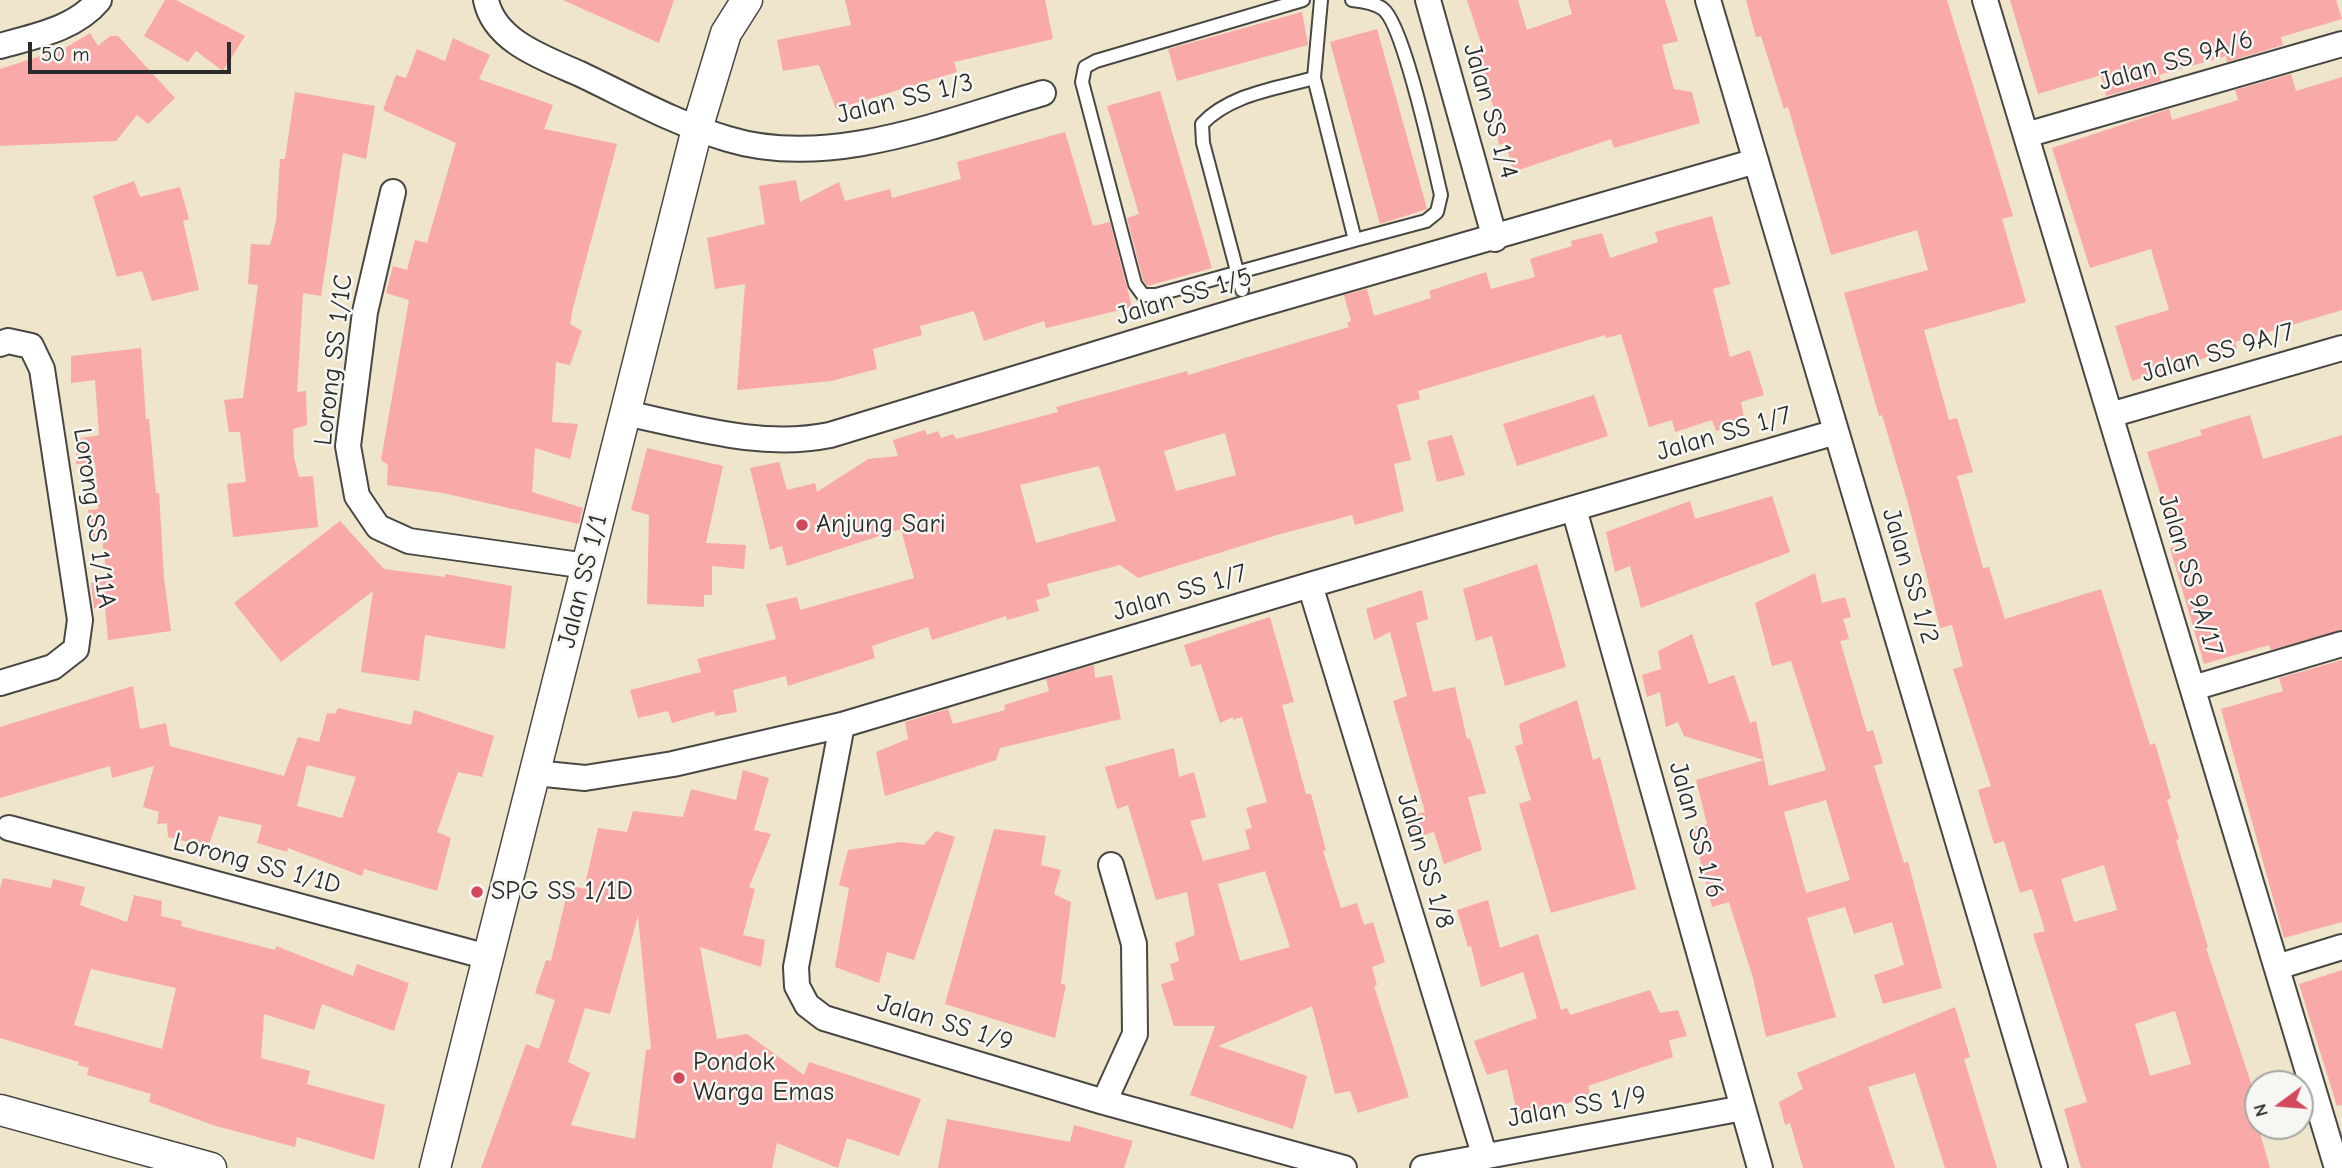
<!DOCTYPE html>
<html>
<head>
<meta charset="utf-8">
<style>
  body { margin:0 }
  #map { position:relative; width:2342px; height:1168px; overflow:hidden; background:#eee5cb; font-family:"Comic Neue",sans-serif }
  canvas { display:block }
  .north { position:absolute; left:2244px; top:1070px; width:70px; height:70px; box-sizing:border-box; background:#f6f6f2; border:2px solid #a5a5a2; border-radius:50%; rotate:254deg; font-size:19px; font-weight:700; line-height:28px; text-align:center; color:#2b2b2b }
  .north::after { content:''; display:block; margin:auto; width:24px; height:32px; background:#d1495b; clip-path:polygon(50% 0,100% 100%,50% 72%,0 100%) }
  .scale { position:absolute; left:28px; top:42px; width:203px; height:32px; box-sizing:border-box; border:4px solid #2b2b2b; border-top:0; padding-left:9px; font-size:21px; line-height:24px; white-space:nowrap; color:#2b2b2b; -webkit-text-stroke:5px #f6f6f2; paint-order:stroke }
</style>
</head>
<body>
<div id="map">
<canvas width="2342" height="1168"></canvas>
<div class="north">N</div>
<div class="scale">50 m</div>
</div>
<script>
const context = document.querySelector('canvas').getContext('2d');
context.lineJoin = 'round';
function fill(path, color) { context.fillStyle = color; context.fill(path, 'evenodd'); }
function strokePath(path, color, width, dash) { context.strokeStyle = color; context.lineWidth = width; context.lineCap = dash ? 'butt' : 'round'; context.setLineDash(dash || []); context.stroke(path); }
function label(font, color, halo, rows, align = 'center') {
  context.font = font + ' "Comic Neue",sans-serif'; context.lineWidth = 5; context.setLineDash([]); context.textBaseline = 'middle'; context.strokeStyle = halo; context.fillStyle = color; for (const [text, x, y, turn = 0] of rows) {
    context.save(); context.translate(x, y); context.rotate((+turn || 0) * Math.PI / 180); context.textAlign = isNaN(turn) ? turn : align; if (halo) context.strokeText(text, 0, 0); context.fillText(text, 0, 0); context.restore();
  }
}
fill(new Path2D(`
  M165,0h11l69,36 -22,35 -27,-20 -8,11 -44,-26z
  M563,0h111l-15,43z
  M845,0h200l8,39 -99,23 3,10 -121,37 -17,-44 -36,6 -6,-31 74,-15z
  M1467,0h51l9,30 45,-16 -4,-14h97l13,41 -16,4 12,44 18,3 8,31 -86,25 -3,-9 -98,33 -7,-29 -7,2 -6,-28 3,-1 -20,-68 6,-2z
  M1746,0h201l66,216 -11,3 24,83 -102,28 25,90 8,-2 16,54 -16,4 26,92 6,-1 16,52 96,-30 49,156 5,-2 16,55 -4,2 12,39 -3,1 32,107 -2,1 52,156v22l12,42h-189l-17,-59 23,-7 -54,-168 12,-3 -13,-42 -12,4 -16,-52 -10,3 -16,-54 13,-4 -38,-117 10,-3 -11,-41 -12,3 -32,-125 -26,-88 -3,1 -35,-123 84,-23 -11,-40 -86,25 -43,-148 -4,2 -23,-73 -5,1zM2104,865l13,45 -43,12 -13,-43zM2175,1011l16,53 -41,12 -15,-52z
  M2010,0h326l6,19 -61,18 2,8 -56,17 -1,-6 -67,19 2,6 -55,15 -5,-21 -63,19z
  M1302,12l6,33 -131,36 -9,-32z
  M1377,29l50,180 -47,15 -50,-182z
  M90,33l8,13 12,-10h8l57,62 -27,26 -11,-9 -21,26 -116,5v-77l65,-21z
  M453,38l37,17 -11,24 74,26 -9,24 73,15 -44,164 -3,16 12,7 -12,34 -14,-3 -4,60 26,2 -8,35 -35,-11 -3,44 51,16 -4,16 -136,-31 -56,-8 1,-20 -7,-5 28,-160 -23,-7 7,-27 14,4 8,-30 12,3 29,-100 -73,-33 13,-35 10,3 11,-29 28,12z
  M2291,74l5,17 46,-14v233l-107,32 2,6 -105,33 -17,-55 54,-16 -18,-61 -61,19 -38,-120 117,-39 3,11 66,-20 -3,-10z
  M1160,91l52,177 -65,18 -4,-6 -16,-62 12,-4 -32,-108z
  M295,92l80,14 -9,53 -23,-6 -22,143 -18,-3 -6,99 9,-1 1,34 -14,4 1,29 5,19 14,-1 5,51 -85,10 -6,-53 19,-2 -6,-50h-11l-5,-32 19,-2 15,-113 -10,-1 3,-40 19,1 6,-23 4,-63h5z
  M1065,132l28,94 17,-4 22,85 -86,21 -2,-7 -60,20 -10,-30 -54,15 2,9 -49,14 4,20 -46,12 -94,9 8,-106 -30,5 -8,-51 58,-14 -6,-38 37,-6 4,22 39,-20 6,19 45,-12 2,9 69,-19 -4,-17z
  M134,181l6,16 40,-10 9,32 -6,2 16,69 -47,11 -10,-30 -25,6 -24,-81z
  M1712,216l18,68 -17,5 17,68 20,-7 14,45 -23,7 4,20 -29,9 -4,-11 -37,12 -3,-12 -23,7 -28,-93 -15,4 -1,-3 -187,56 2,8 -23,6 14,55 -17,4 10,47 -49,14 -3,-10 -75,20 -139,43 -18,-13 -73,19 3,12 -14,4 3,11 -32,9 -1,-4 -74,24 -4,-13 -56,19 3,12 -87,28 -2,-10 -53,14 4,22 -22,4 -1,-5 -42,12 -4,-12 -30,7 -8,-28 71,-18 -4,-13 79,-20 -10,-35 31,-7 3,13 114,-32 -13,-49 -114,37 -5,-20 -12,4 -20,-82 29,-6 8,28 28,-7 2,9 51,-33 30,-3 -5,-16 32,-10 2,5 11,-4 3,7 12,-4 3,5 102,-27 -2,-5 131,-36 1,4 161,-48 -2,-4 4,-2 -7,-26 23,-6 7,27 57,-18 -2,-7 57,-19 5,17 44,-12 -5,-18 42,-13 -1,-5 31,-8 8,25 48,-16 -3,-10zM1225,433l11,42 -60,16 -12,-40zM1099,466l17,55 -80,22 -16,-58z
  M141,348l5,71h3l7,74h3l5,85 7,53 -63,9 -3,-32h-11l-3,-25 16,-3 -5,-42 -11,-1 -3,-27 10,-1 -3,-46 -19,1v-25l23,-4 -4,-55 -24,3v-27z
  M1594,395l14,41 -91,30 -14,-42z
  M2250,415l13,44 79,-24v195l-71,20 -2,-5 -65,19 -34,-116 7,-2 -30,-94 55,-17 -2,-5z
  M1452,435l13,40 -28,7 -10,-41z
  M647,448l76,18 -17,77 40,2 -2,24 -32,-3v29h-8v12l-57,-3 2,-89 -18,-5z
  M1772,496l18,56 -149,56 -11,-42 -15,6 -9,-40 84,-31 5,18z
  M340,521l44,48 61,8v-3l67,12 -7,63 -80,-14 -6,46 -58,-9 12,-81 -92,71 -47,-59z
  M1537,564l29,103 -61,19 -13,-50 -16,5 -13,-52z
  M1815,573l7,30 23,-6 6,20 -8,2 6,20 -9,2 27,91 6,-2 10,33 -9,3 30,97 4,-1 34,126 -59,16 -9,-29 30,-10 -12,-43 -38,12 -9,-27 -38,11 29,99 -70,20 -13,-59 -24,-76 -17,5 -20,-80 15,-3 -11,-44 68,-20 5,26 57,-16 -35,-109 -19,5 -17,-63zM1826,800l24,80 -44,13 -22,-81z
  M1422,590l6,29 -12,4 17,69 22,-5 12,52 3,-1 16,55 -18,4 14,53 -38,14 -10,-32 -20,6 -7,-22 18,-4 -32,-111 14,-5 -17,-64 -16,8 -8,-31z
  M1270,617l24,85 -12,3 24,89h5l15,56 -3,1 18,57 16,-5 7,22 9,-3 12,40 -13,5 5,18 -3,1 35,111 -51,16 -8,-22 -15,3 -23,-88 -94,40 89,30 -14,53 -103,-34 25,-69h-41l-13,-42 13,-4 -4,-16 9,-3 -4,-18 20,-8 -8,-43 -31,8 -28,-95 -11,4 -12,-42 69,-19 5,29 15,-5 12,45 -16,4 13,40 47,-12 -5,-19 7,-2 -6,-20 21,-6 -25,-85 -9,3v-3l-13,6 -19,-59 -10,3 -7,-22zM1265,871l25,76 -50,14 -22,-77z
  M1692,634l17,50 25,-9 16,48 6,-2 8,39 -80,-24 -6,-14 -12,5 -6,-35 -13,5 -5,-22 19,-6 -3,-18z
  M2342,660v262l-58,16 -63,-229 62,-18 -4,-13z
  M1094,665l1,13 17,-3 9,44 -121,29 -4,12 -111,36 -9,-44 32,-13 -3,-17 43,-13 5,15 52,-14 -1,-5 45,-14 -3,-12z
  M133,686l7,43 26,-6 4,23 114,30 14,-39 21,5 8,-29 8,1 3,-6 73,17 3,-15 80,26 -12,41 -24,-5 -21,60 14,6 -14,53 -73,-22 -2,7 -74,-28 -1,4 -30,-9 5,-18 -43,-9 -11,31 -40,-10 -1,-14 -10,1 2,-12 -16,-5 11,-41 -42,12 -2,-12 -110,32v-71zM307,765l49,12 -14,41 -45,-12z
  M1577,700l16,60 7,-3 36,132 -85,24 -32,-109 12,-4 -16,-54 8,-2 -4,-20z
  M743,770l26,8 -15,52 17,4 -22,53 6,2 -12,46 22,5 -4,27 -61,-20 17,92 30,-5 57,41 5,-13 112,37 -22,57 -52,-18 -9,30 -61,-25 -5,25h-291l45,-124 13,5 16,-49 -20,-7 11,-33 5,1 18,-76 15,4 14,-61 29,4 6,-21 50,6 8,-28 45,11zM638,916l13,133 -5,1 -11,89 -64,-14 19,-52 -22,-11 17,-54 25,6z
  M994,829l52,7 -5,29 20,5 -7,24 17,8 -10,82 5,1 -11,53 -110,-34z
  M936,831l19,6 -41,123 -27,-8 -8,31 -44,-16 14,-79 -10,-3 9,-35 53,-8 23,3z
  M3,878l48,10 2,-9 32,8 -5,18 47,17 7,-27 28,6 -1,15 21,5 -1,5 94,24 1,-4 77,30 4,-12 52,19 -15,48 -72,-27 -8,26 -50,-16 -3,44 49,13 -3,13 78,21 -11,55 -77,-23 -2,10 -79,-21 -67,-24 2,-8 -64,-19 2,-7 -11,-3 1,-3 -79,-24v-150zM91,969l85,19 -14,61 -88,-24z
  M1488,900l12,48 38,-14 23,76 6,-2 3,7 80,-25 10,23 18,-3 9,26 -18,4 4,17 -85,29 3,11 -73,19 -11,-47 -20,6 -13,-34 63,-23 -14,-46 -42,15 -10,-41 -3,1 -11,-37z
  M2342,970v135l-5,1 -38,-122z
  M1955,1007l15,50 -6,2 33,109h-52l-30,-95 -47,14 27,81h-92l-13,-45 -5,2 -6,-23 24,-13 -6,-16z
  M947,1119l123,23 4,-17 59,16 -9,27h-186z`), '#f9a9a7');
const service = new Path2D(`
  M1303,0l-207,61 -11,6 -3,15 53,202 8,11h13l199,-55
  M1314,78l7,-78
  M1242,290l-39,-147 -1,-19c28,-30 74,-35 112,-46l41,162 71,-19 11,-9 4,-17c-8,-33 -37,-170 -58,-186 -8,-6 -21,-8 -31,-9`);
const minor = new Path2D(`
  M486,0c8,41 58,58 92,73 49,23 98,51 150,66 101,31 218,-18 315,-46
  M1428,0l67,239
  M1708,0l347,1168
  M1985,0l352,1168
  M0,46c35,-10 75,-17 99,-46
  M2026,135l316,-91
  M393,192l-28,120 -17,134 9,50 21,31 31,14 178,25
  M0,344l8,-3 23,5 11,23 38,251 -4,29 -23,18 -53,16
  M625,413c68,14 136,36 205,22l417,-127 509,-147
  M2110,415l232,-67
  M1574,509l186,659
  M1310,585l174,569
  M2193,688l149,-44
  M842,725l-46,242 1,19 10,19 17,13 280,84 240,66
  M535,773l50,5 88,-14 169,-39 468,-140 526,-153
  M9,828l479,129
  M2277,967l65,-20
  M1104,1102l31,-68 -1,-90 -23,-79
  M1423,1168l320,-60`);
const tertiary = new Path2D(`
  M0,1110l211,58
  M435,1168l262,-1039 29,-96 21,-33`);
strokePath(service, '#484743', 16);
strokePath(minor, '#484743', 28);
strokePath(tertiary, '#484743', 33);
strokePath(service, '#fff', 12);
strokePath(minor, '#fff', 24);
strokePath(tertiary, '#fff', 30);
for (const [x, y, r, color] of [
  [802,525,7,"#d1495b"],
  [477,892,7,"#d1495b"],
  [679,1078,7,"#d1495b"]
]) { const dot = new Path2D(); dot.arc(x, y, r, 0, 2 * Math.PI); context.fillStyle = color; context.fill(dot); strokePath(dot, '#f6f6f2', 2.5); }
label('26px', '#2b2b2b', '#f6f6f2', [
  ["Jalan SS 9A/6",2176,61,-16],
  ["Jalan SS 1/3",905,99,-14],
  ["Jalan SS 1/4",1490,111,74],
  ["Jalan SS 1/5",1184,297,-17],
  ["Jalan SS 9A/7",2218,353,-16],
  ["Lorong SS 1/1C",334,360,-83],
  ["Jalan SS 1/7",1724,434,-16],
  ["Lorong SS 1/11A",94,518,82],
  ["Jalan SS 9A/17",2190,575,73],
  ["Jalan SS 1/2",1910,576,73],
  ["Jalan SS 1/1",583,581,-76],
  ["Jalan SS 1/7",1180,593,-17],
  ["Jalan SS 1/6",1696,830,74],
  ["Jalan SS 1/8",1425,861,73],
  ["Lorong SS 1/1D",257,864,15],
  ["Jalan SS 1/9",945,1023,17],
  ["Jalan SS 1/9",1577,1107,-10]
]);
label('26px', '#2b2b2b', '#f6f6f2', [
  ["Anjung Sari",816,525],
  ["SPG SS 1/1D",491,892],
  ["Pondok",693,1063],
  ["Warga Emas",693,1093]
], 'left');
</script>
</body>
</html>
